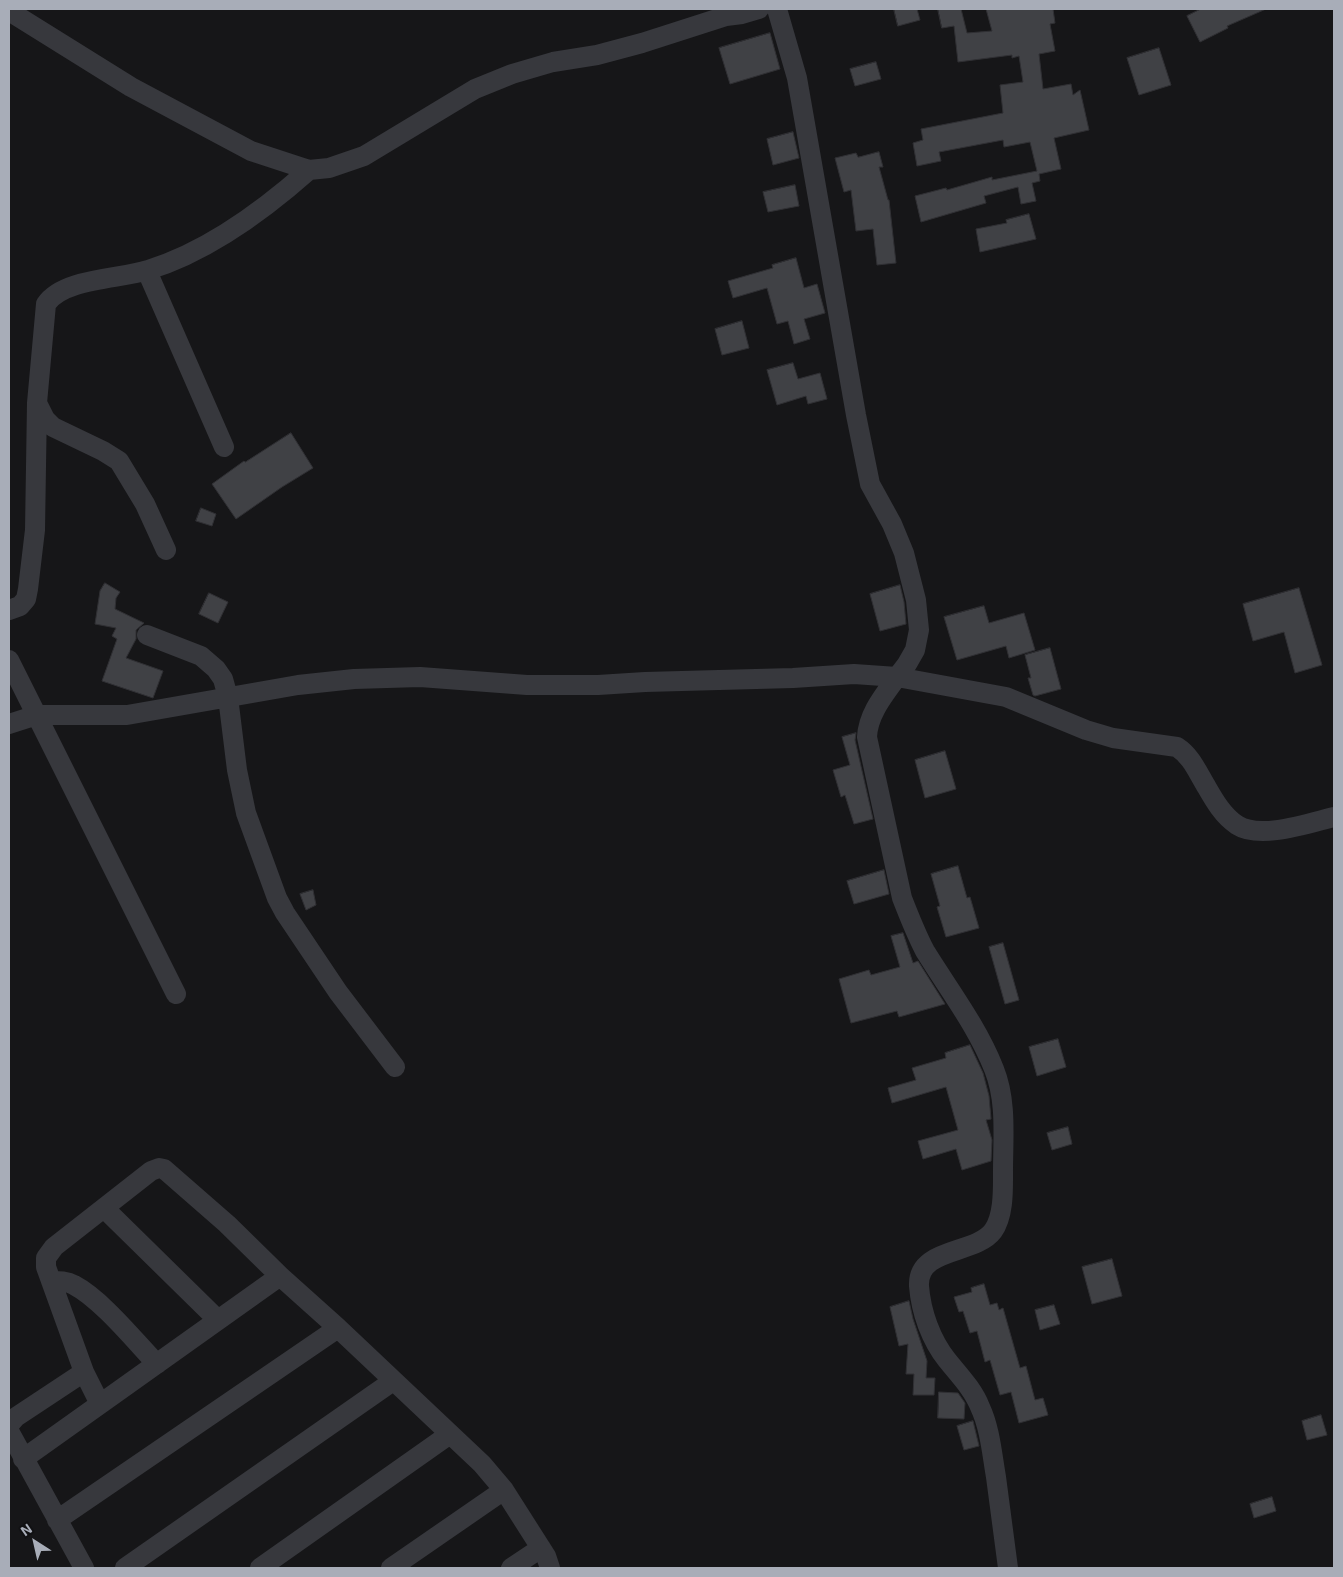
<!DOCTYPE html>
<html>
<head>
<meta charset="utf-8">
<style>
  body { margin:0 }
  #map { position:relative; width:1343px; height:1577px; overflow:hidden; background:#161618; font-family:"Exo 2",sans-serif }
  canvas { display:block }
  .frame { position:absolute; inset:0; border:10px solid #a8adb8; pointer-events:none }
  .north { position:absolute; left:10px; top:1517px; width:50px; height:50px; -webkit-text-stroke:4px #111113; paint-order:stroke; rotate:325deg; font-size:14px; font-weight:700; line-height:20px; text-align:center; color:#a8adb8 }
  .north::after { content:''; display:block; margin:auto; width:18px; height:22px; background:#a8adb8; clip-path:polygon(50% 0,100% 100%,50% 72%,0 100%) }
</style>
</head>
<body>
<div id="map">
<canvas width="1343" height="1577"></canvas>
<div class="frame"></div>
<div class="north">N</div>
</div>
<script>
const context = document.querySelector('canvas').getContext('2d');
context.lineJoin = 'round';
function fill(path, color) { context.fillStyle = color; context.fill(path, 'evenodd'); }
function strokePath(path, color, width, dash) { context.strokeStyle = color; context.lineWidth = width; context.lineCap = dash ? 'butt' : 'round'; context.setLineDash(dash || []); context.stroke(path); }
const building = new Path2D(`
  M894,9h23l3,11 -22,6z
  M938,9h23l6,24 25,-2 -6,-22h67l2,14 -5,1 5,27 -16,3 4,35 28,-5 2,11 7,-5 9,40 -35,8 7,31 -22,5 1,7 -8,2 4,18 -15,3 -3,-17 -34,9 2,7 -65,19 -6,-26 31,-8 1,2 45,-13v3l45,-9 -7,-29 -26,5 -1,-7 -64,12 2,9 -24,5 -4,-23 10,-3 -2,-11 82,-16 -3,-28 23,-3 -4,-26 -7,2v-3l-54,7 -4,-36 -12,2z
  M1201,9h65l-39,17 1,2 -28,14 -13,-26z
  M770,33l10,36 -50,15 -11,-36z
  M1159,48l12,37 -32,10 -12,-37z
  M876,62l5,17 -26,7 -5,-17z
  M793,132l6,26 -26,7 -6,-26z
  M879,152l4,15h-4l9,33h1l7,63 -19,2 -4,-36 -17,2 -5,-41 -7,2 -9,-34 21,-5 2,4z
  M795,185l4,21 -31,6 -5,-20z
  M1029,214l7,25 -56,13 -4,-23 31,-6 -1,-3z
  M796,258l8,30 13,-4 8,29 -21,6 6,20 -16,5 -6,-23 -11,3 -10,-36 -34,10 -5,-17 45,-13 -1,-3z
  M742,321l7,27 -27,7 -7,-26z
  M793,363l5,16 22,-6 7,26 -19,5 -2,-8 -29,9 -10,-35z
  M291,433l22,35 -31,19 -46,32 -24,-35 32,-23 1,1z
  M201,508l15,6 -4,12 -16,-5z
  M105,583l15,9 -4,6 -1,11 29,14 -8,7v9l-10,19 37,13 -10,27 -51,-17 15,-42 -5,-3 4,-8 -21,-4 5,-33z
  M900,585l4,17 2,22 -26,7 -10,-37z
  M1299,588l23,77 -27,8 -11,-41 -31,9 -10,-37z
  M209,593l19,9 -10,21 -19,-9z
  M984,606l5,17 35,-10 11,37 -26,8 -3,-12 -49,14 -13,-43z
  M1050,648l11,41 -26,7 -2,-1 -5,-17h3l-6,-23z
  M856,733l-1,7 18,79 -19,5 -9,-29 -4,2 -8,-27 17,-5 -8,-28z
  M945,751l11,38 -31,9 -10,-38z
  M958,866l9,32 3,-1 9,31 -33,9 -9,-30 3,-1 -9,-32z
  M884,870l5,24 -35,10 -7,-23z
  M313,890l3,15 -10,5 -6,-16z
  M903,933l10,30 5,-2 27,43 -46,13 -2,-6 -46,12 -12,-44 30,-9 2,5 29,-8 -9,-31z
  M1003,943l16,57 -14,4 -16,-57z
  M1058,1039l8,28 -29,9 -8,-29z
  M970,1045l13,28 6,23 2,23 -5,1 6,20 -1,21 -29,9 -6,-21 -33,10 -5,-18 40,-11 -12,-43 -54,16 -4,-15 28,-8 -4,-12 34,-10 -1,-5z
  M1068,1127l4,17 -20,6 -5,-17z
  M1112,1259l10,37 -30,8 -10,-37z
  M984,1284l6,21 7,-2 2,7 4,-2 17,60 6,-2 9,34 8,-2 5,17 -29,8 -8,-31 -11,3 -10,-35 -5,2 -8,-31 -7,2 -7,-22 -4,1 -5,-15 18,-5 -1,-4z
  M909,1301l4,18 14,42 -1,17h9l-1,17h-21l1,-21h-8l2,-30 -9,2 -9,-39z
  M1054,1305l6,19 -20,6 -5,-20z
  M939,1392l19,1 7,10 -1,16 -26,-1z
  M1321,1415l6,20 -20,5 -5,-19z
  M973,1421l6,25 -15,4 -7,-24z
  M1272,1497l4,14 -22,7 -4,-14z`);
fill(building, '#404145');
strokePath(building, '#303034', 1);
strokePath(new Path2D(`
  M9,11l122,76 120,64 58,19 20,-2 35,-12 111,-67 37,-15 41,-12 44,-7 45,-12 84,-27 16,-2 17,-5
  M147,271l77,176
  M37,403l8,16 8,8 50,24 16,10 26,43 21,46
  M9,610l11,-4 6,-7 2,-10 7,-59 2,-127 9,-99c17,-26 75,-25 102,-34 59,-18 116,-60 161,-100
  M147,635l54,21 15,13 7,10 5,18 9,73 9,43 31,85 8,15 53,79 57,75
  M9,660l167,334
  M9,724l28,-9h90l171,-30 56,-6 66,-2 107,8h71l47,-3 148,-4 61,-4 43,3 10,-13 8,-14 4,-20 -3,-30 -12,-47 -12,-29 -22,-40 -14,-69 -59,-337 -20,-69
  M104,1208l114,112
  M51,1281c8,0 16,0 23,4 27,14 61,56 83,79
  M100,1404l-16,-32 -38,-105v-9l8,-11 97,-76 8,-3 5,1 63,55 53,52 58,52 144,136 22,26 42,66 4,12
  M9,1425l7,-8 68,-45
  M9,1431l75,137
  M23,1459l257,-183
  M57,1520l281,-192
  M125,1568l268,-187
  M260,1568l190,-134
  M391,1568l113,-78
  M511,1568l30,-20
  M1008,1568c-4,-30 -8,-60 -12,-91 -4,-23 -6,-49 -16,-70 -7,-18 -21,-32 -33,-47 -16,-20 -26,-48 -28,-74 -2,-39 56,-31 74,-55 11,-15 10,-42 10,-60 0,-33 4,-70 -9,-102 -17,-43 -45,-79 -69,-118 -9,-17 -16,-35 -23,-53l-35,-161c1,-23 17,-42 30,-60l109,20 80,33 27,8 64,9c14,9 20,24 29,39 8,14 17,30 31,39 23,15 72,-2 97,-8`), '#37383d', 20);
</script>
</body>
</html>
